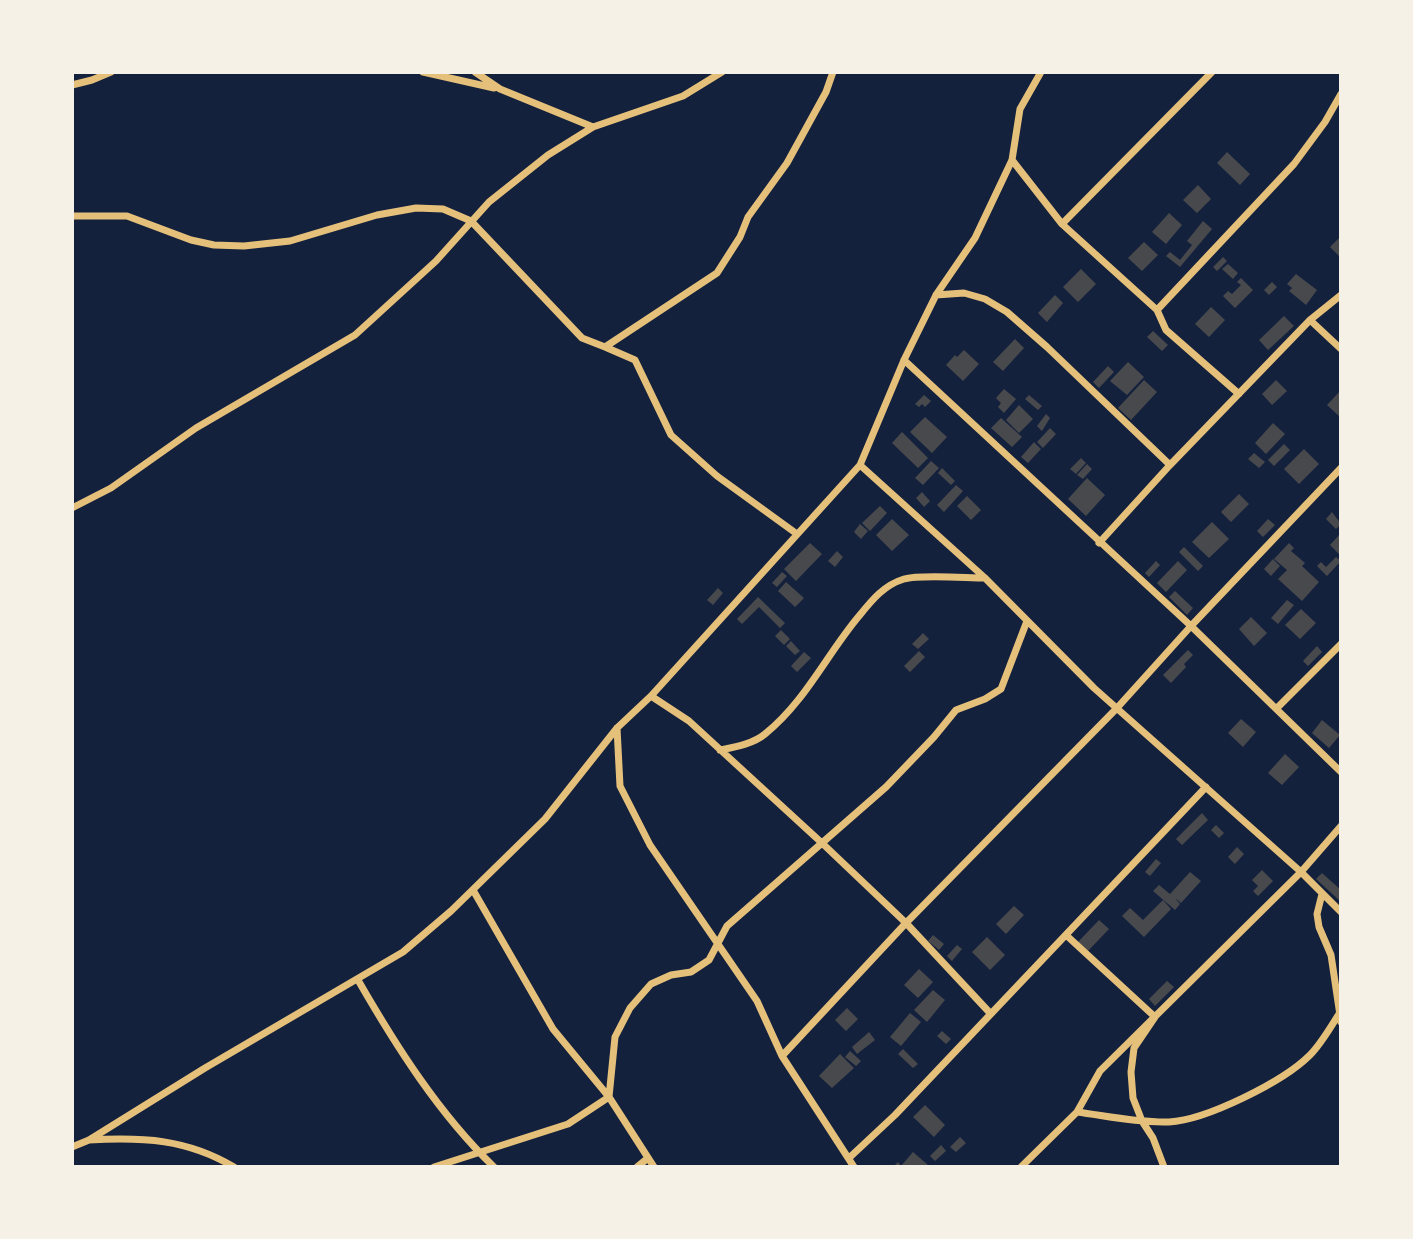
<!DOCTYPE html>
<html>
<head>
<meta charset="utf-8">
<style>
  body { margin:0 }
  #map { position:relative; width:1413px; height:1239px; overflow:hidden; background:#14213d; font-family:Commissioner,sans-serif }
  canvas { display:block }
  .frame { position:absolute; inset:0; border:74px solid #f6f1e7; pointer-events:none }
</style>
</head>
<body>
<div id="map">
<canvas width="1413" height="1239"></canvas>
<div class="frame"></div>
</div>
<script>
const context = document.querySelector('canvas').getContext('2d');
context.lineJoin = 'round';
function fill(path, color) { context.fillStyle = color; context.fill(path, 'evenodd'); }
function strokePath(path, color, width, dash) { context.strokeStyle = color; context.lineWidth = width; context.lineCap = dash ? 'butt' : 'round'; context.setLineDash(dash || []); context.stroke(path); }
fill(new Path2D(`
  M1227,152l23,22 -10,11 -23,-22z
  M1198,185l13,14 -14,14 -14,-13z
  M1169,213l13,12 -16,19 -14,-12z
  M1203,221l9,8 -32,38 -14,-11 4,-4 10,8 12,-15 -5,-4z
  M1341,236v22l-11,-11z
  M1144,242l14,13 -16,16 -14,-13z
  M1223,257l4,4 -10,10 -4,-4z
  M1228,264l10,9 -5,6 -11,-10z
  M1081,269l15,15 -18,18 -15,-15z
  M1296,274l21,16 -11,15 -17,-14 3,-3 -5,-4z
  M1241,278l12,12 -18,18 -12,-12 5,-5 4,3 9,-9 -4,-3z
  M1272,282l5,5 -8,8 -5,-5z
  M1055,295l8,8 -16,19 -9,-9z
  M1211,307l14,13 -16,17 -14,-13z
  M1284,316l10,10 -26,24 -9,-10z
  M1153,331l15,14 -6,6 -15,-14z
  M1015,339l9,9 -21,23 -10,-9z
  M964,350l15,14 -16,17 -17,-16 9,-10 2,2z
  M1128,362l16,15 -17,18 -17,-14z
  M1108,366l6,6 -15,16 -6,-6z
  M1144,380l13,12 -26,28 -13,-12z
  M1276,380l11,11 -15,14 -10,-11z
  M1004,389l12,10 -12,14 -6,-6 3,-4 -5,-5z
  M1341,390v26l-1,1 -13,-12z
  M924,395l7,6 -6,6 -3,-3 -3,3 -4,-3z
  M1029,395l13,11 -4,4 -13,-11z
  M1019,405l14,14 -14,14 -13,-13z
  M1046,414l4,4 -8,13 -5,-5z
  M925,417l22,20 -15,16 -22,-21z
  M1001,418l21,19 -10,10 -21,-19z
  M1273,423l12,11 -19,20 -11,-11z
  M1050,428l6,6 -13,14 -6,-6z
  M902,432l26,26 -10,10 -26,-25z
  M1034,442l7,7 -13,14 -7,-6z
  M1284,444l6,6 -16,16 -6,-6z
  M1304,449l15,15 -20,20 -15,-15z
  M1254,453l11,9 -6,6 -11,-9z
  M1081,458l5,5 -10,11 -6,-5z
  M931,461l8,7 -16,17 -8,-7z
  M1087,464l5,5 -9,10 -6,-4z
  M942,468l13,13 -4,4 -13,-12z
  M1087,478l18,17 -19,21 -18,-17z
  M956,485l7,6 -19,21 -7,-7z
  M922,492l8,9 -6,6 -8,-9z
  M1239,494l10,10 -18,18 -10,-10z
  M967,496l14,14 -10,10 -14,-14z
  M880,506l7,7 -17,18 -8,-8z
  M1332,512l9,12 -5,5 -10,-10z
  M892,519l17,16 -17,16 -16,-16z
  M1268,519l7,6 -12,12 -6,-6z
  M1212,522l17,17 -20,19 -17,-16z
  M860,524l8,7 -7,8 -7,-7z
  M1340,534l1,2v20l-11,-11z
  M810,543l12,11 -26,27 -12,-12z
  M1289,543l5,5 -3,3 14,12 -3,3 17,16 -17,19 -24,-22 9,-9 -13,-11z
  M1184,547l19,19 -5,5 -19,-19z
  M837,551l6,6 -8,10 -7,-6z
  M1336,557l5,4 -14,15 -10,-10 4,-4 5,5z
  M1273,559l7,7 -9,10 -7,-7z
  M1156,561l4,4 -11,12 -4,-4z
  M1178,561l9,9 -21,22 -9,-9z
  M782,572l5,4 -10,11 -5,-4z
  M786,582l18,16 -9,9 -17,-16z
  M718,588l5,5 -10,12 -6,-5z
  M1175,591l18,17 -6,7 -18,-18z
  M758,597l27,26 -5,5 -21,-21 -17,17 -5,-5z
  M1287,600l7,5 -16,19 -7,-6z
  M1301,609l15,14 -16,16 -15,-14z
  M1251,617l16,16 -13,13 -15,-17z
  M781,630l9,9 -6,6 -9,-9z
  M923,633l6,6 -11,10 -6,-5z
  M791,641l9,10 -5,4 -9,-9z
  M1317,646l5,6 -14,14 -5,-5z
  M1188,650l5,5 -9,9 2,3 -15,16 -8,-8z
  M919,651l6,6 -15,15 -6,-6z
  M804,652l7,6 -14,14 -6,-6z
  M1241,719l15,13 -13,15 -15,-14z
  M1322,720l18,15 -11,13 -17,-15z
  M1285,754l14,13 -17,18 -14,-12z
  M1202,813l6,7 -26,25 -6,-6z
  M1216,825l8,8 -5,5 -8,-8z
  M1237,847l7,7 -9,10 -7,-7z
  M1156,859l5,4 -11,13 -5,-4z
  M1262,870l11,11 -15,15 -5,-5 5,-5 -6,-6z
  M1190,872l11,9 -20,22 -6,-5 5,6 -5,6 -22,-19 6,-6 11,9z
  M1322,873l19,17v12l-25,-23z
  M1163,900l8,9 -27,28 -22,-21 8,-8 13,12z
  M1014,906l10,9 -18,19 -10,-10z
  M1099,920l10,9 -21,22 -10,-9z
  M933,935l11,9 -5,6 -11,-9z
  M987,937l18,18 -15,15 -18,-18z
  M957,945l5,4 -10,12 -5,-5z
  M919,969l14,13 -15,16 -14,-13z
  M1167,981l7,6 -19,19 -6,-7z
  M933,990l12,10 -18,22 -13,-12z
  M847,1008l11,11 -12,12 -11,-11z
  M910,1013l11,9 -20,24 -11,-9z
  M942,1031l9,8 -5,5 -9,-8z
  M869,1032l6,8 -18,14 -5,-7z
  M903,1049l15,15 -5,4 -15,-14z
  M850,1051l11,10 -5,5 -11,-9z
  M840,1054l14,14 -22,20 -13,-12z
  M925,1105l20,20 -11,12 -21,-20z
  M960,1137l6,6 -10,9 -6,-5z
  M941,1145l5,6 -11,10 -5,-5z
  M913,1152l15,13 -2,2h-33l5,-5 3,4z`), '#48494c');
strokePath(new Path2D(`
  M423,72l71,16
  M475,72l25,17 93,38
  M72,85l20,-5 19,-8
  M1012,160l50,64 95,86 9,20 73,64
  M72,216h55l64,24 23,5 30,1 46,-5 87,-26 39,-7 27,1 28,12 111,117 23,9 112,-74 23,-36 8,-20 39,-54 39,-71 7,-20
  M1062,224l150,-152
  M936,295l28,-2 21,6 22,13 40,35 123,118
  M1157,310l137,-146 31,-42 16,-28
  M1310,320l31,29
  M605,347l30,13 36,75 46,41 80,58
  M904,360l287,266 150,146
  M860,465l125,113 109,110 207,184 40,40
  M72,508l39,-20 85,-60 159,-93 81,-74 53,-59 59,-47 45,-28 90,-31 39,-24
  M1099,543l71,-78 140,-145 31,-25
  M651,696l38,25 134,123 83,79 84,90
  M1277,708l64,-64
  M617,728l3,58 30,59 107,156 25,55 72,111
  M720,750c15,-3 33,-6 45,-16 40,-32 62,-80 94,-118 13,-16 25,-31 45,-37 16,-5 63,-1 81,-1
  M473,890l80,139 56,68 45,70
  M1322,894l-5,20 2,13 12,28 10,67
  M1066,935l89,82 -21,31 -3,24 2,26 9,23 11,17 11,29
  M358,980c38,66 81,134 136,187
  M782,1056l124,-133 211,-215 74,-82 150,-158
  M1077,1112c30,4 62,11 92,10 37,-2 114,-40 141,-67 12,-12 21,-29 31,-44
  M89,1140c54,-3 98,-1 145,27
  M72,1147l17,-7 116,-72 198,-116 48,-41 94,-92 72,-91 34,-32 209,-231 44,-105 32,-65 39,-57 37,-78 8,-51 21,-37
  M849,1158l46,-43 311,-328
  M434,1167l134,-43 41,-27 6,-60 15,-29 21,-24 20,-9 20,-3 18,-12 18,-34 159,-139 48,-50 22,-27 29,-11 16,-10 26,-68
  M637,1167l11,-9
  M1021,1167l56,-55 23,-41 201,-199 40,-46`), '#e5c07b', 7);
</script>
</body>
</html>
